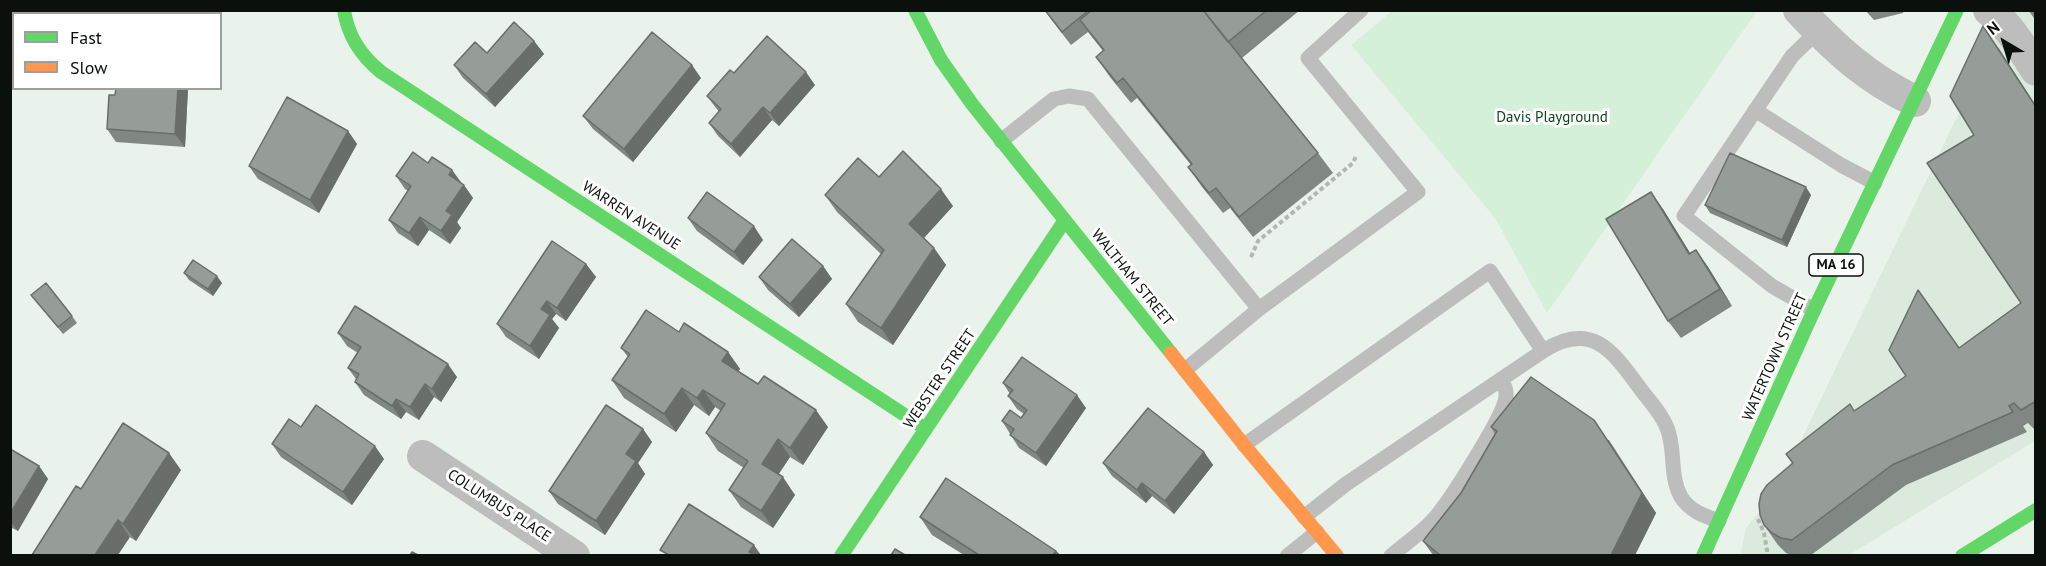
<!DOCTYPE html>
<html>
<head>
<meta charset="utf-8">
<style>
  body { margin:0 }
  #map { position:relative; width:2046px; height:566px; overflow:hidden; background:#eaf2ec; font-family:"PT Sans",sans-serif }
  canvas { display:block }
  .frame { position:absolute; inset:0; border:12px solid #0b100c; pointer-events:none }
  .legend { position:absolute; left:12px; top:12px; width:210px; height:78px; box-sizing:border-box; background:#fff; border:2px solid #9d9f9e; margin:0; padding:8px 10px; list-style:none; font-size:18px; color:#0b100c }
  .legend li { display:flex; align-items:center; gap:12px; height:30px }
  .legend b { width:30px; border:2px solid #9d9f9e }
  .north { position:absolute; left:1974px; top:12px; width:60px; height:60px; -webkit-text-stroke:4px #fff; paint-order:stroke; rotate:322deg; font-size:16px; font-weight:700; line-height:24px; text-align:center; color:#0b100c }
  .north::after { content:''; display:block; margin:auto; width:21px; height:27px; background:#0b100c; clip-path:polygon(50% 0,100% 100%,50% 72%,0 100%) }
</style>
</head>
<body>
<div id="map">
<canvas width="2046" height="566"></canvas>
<div class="frame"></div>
<ul class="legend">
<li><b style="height:8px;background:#63d668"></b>Fast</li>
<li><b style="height:8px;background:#ff974d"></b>Slow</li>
</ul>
<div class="north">N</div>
</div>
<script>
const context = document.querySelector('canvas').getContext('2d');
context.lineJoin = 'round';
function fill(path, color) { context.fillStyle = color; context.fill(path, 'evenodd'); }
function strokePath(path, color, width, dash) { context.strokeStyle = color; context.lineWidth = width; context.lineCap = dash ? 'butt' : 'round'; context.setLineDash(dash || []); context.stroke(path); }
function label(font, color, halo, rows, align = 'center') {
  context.font = font + ' "PT Sans",sans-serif'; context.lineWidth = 6; context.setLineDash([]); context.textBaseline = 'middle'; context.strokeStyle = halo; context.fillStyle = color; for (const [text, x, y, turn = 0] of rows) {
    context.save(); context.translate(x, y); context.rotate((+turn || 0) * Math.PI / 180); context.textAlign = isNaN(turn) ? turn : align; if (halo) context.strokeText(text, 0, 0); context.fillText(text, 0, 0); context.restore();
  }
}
fill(new Path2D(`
  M2008,11h27v430l-186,114 -109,1 6,-28 30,-36z`), '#dbeadd');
fill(new Path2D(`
  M1392,11h365l-210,302 -52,-95 -144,-173z`), '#d5f0d9');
strokePath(new Path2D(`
  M1251,257l7,-16 95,-78 3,-7
  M1758,519l6,14 4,23`), '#b3b6b4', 4, [4.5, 3]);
strokePath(new Path2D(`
  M1755,110l86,55 34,18
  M1001,141l53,-42 15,-3 19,3 171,210 -74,61
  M1259,309l159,-117 -110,-134 53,-48
  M1814,310l-42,-24 -88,-70 108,-160 26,-25
  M1244,445l246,-174 53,80
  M1304,517l42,-33 197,-133c50,-32 71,2 99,40 10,13 23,27 27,43 6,21 1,43 12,63 9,14 23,19 38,24
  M1287,556l30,-24
  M1391,556c14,-12 30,-23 42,-36 15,-16 71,-104 73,-123 1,-7 -2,-12 -5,-18`), '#bebdbd', 15);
strokePath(new Path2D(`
  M1799,10c35,38 69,69 116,91
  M1989,10c21,16 33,38 47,60
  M423,456l151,100`), '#bebdbd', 32);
strokePath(new Path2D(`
  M344,10c4,26 16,45 37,62l545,357
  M915,10l26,50 31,44 199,249
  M841,556l224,-336
  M1703,556l111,-246 143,-300
  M1962,556l74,-46`), '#63d668', 14);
strokePath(new Path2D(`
  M1171,353l73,92 93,111`), '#ff974d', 14);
fill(new Path2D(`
  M1044,10h256l-58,48 76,95 15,20 -80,64 -23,-29 -7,5 -21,-26 -14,-20 3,-2 -54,-67 -6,5 -21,-26 -14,-20 7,-6 -15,-19 -17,13z
  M1865,10h39l-1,3 -29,7z
  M2028,10h8v9l-2,-1z
  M534,41l10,13 -49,53 -32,-29 -9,-13 33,-12z
  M1998,47l38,59v324h-1l-7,-7 -5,3 4,6 -121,53 -95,70h-20l-5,-2 -8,-8 -14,-20 28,-62 -6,-9 69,-44 104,-62 62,-45 -47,-168z
  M734,73l81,12 -36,41 -7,-6 -32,37 -22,-21 -9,-13 10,-11 -12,-16z
  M701,78l-68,84 -40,-33 -10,-13z
  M188,88l-3,59 -69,-5 -9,-13 8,-34z
  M348,131l9,13 -38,69 -61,-34 -9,-13z
  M428,163l24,7 21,28 -16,24 4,6 -11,16 -21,-14 -11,16 -20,-13 -9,-13 19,-29 -3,-2 -9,-13z
  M879,177l74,29 -29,32 10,10 12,17 -53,80 -35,-23 -12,-18 35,-50 -44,-42 -12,-17z
  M1811,195l-24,52 -77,-34 -5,-8z
  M1663,209l27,44 6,-3 12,17 24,39 -51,32 -13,-17z
  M688,218l75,22 -20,25 -46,-34z
  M586,264l10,13 -30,44 -10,-7 -4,5 7,9 -20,31 -33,-22 -9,-13z
  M823,266l9,13 -33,38 -31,-27 -9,-13z
  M184,273l38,10 -9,13 -24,-16z
  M31,295l41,21 5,7 -14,11z
  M679,332l49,20 12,17 -2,2 90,56 -25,38 -13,-8 -12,18 17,20 -22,33 -32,-21 -12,-17 15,-22 -26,-17 -12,-18 15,-22 -6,-4 -6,9 -15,-11 -18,27 -52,-34 -12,-18 16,-23 -7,-9z
  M338,333l119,44 -16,25 -7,-5 -15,23 -13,-8 -5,7 -37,-24 -9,-13 1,-3 -8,-11 10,-15 -11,-7z
  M1003,383l83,25 -40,58 -27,-18 -17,-27 19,-3 3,-4 -7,-5 -9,-13 2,-2z
  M301,427l83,32 -32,46 -71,-48 -9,-13z
  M1491,427l118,13 47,73 -21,42h-202l-10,-14 38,-48 34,-59z
  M643,429l9,13 -14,21 7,11 -40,61 -47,-31 -9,-13z
  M10,452l29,14 9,13 -30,52 -8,-4z
  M1204,452l9,13 -39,49 -22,-18 -6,7 -34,-27 -9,-13z
  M181,470l-45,71 -6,-4 -49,-48z
  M920,517l136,34 4,4h-96l-32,-20z`), '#818783');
fill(new Path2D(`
  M1983,26l53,80v1z
  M534,41l10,13 -49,53 -9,-13z
  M692,65l9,13 -68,84 -9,-13z
  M806,72l9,13 -36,41 -9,-13z
  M178,88h10l-3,59 -10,-13z
  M763,107l9,13 -32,37 -9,-13z
  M348,131l9,13 -38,69 -9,-13z
  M452,170l9,13 -12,-8z
  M464,185l9,13 -16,24 4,6 -11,16 -9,-13 5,-20z
  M1806,187l5,8 -24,52 -5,-7z
  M941,189l12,17 -32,35 -12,-17z
  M1651,192l12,17 38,62 -12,-17z
  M420,217l9,13 -11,16 -9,-13z
  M754,226l9,14 -20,25 -9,-13z
  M934,248l12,17 -53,80 -12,-17z
  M1696,250l12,17 24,39 -12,-17z
  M586,264l10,13 -30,44 -9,-13z
  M823,266l9,13 -33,38 -9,-13z
  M217,276l5,7 -9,13 -5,-7z
  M547,301l9,13 -4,5 7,9 -20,31 -9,-13 11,-37z
  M728,352l12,17 -6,9 -12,-17z
  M448,364l9,13 -16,25 -9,-13z
  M425,384l9,13 -15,23 -9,-13z
  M682,388l12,17 -18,27 -12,-18z
  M703,390l12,17 -6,9 -12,-18z
  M1077,395l9,13 -40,58 -10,-13z
  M396,399l10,13 -5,7 -9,-13z
  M816,410l12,17 -25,38 -13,-17z
  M1594,420l62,93 -21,42h-24z
  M643,429l9,13 -14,21 7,11 -40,61 -9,-14 30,-67z
  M778,439l12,18 -16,24 -12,-17z
  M375,446l9,13 -32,46 -9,-13z
  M1204,452l9,13 -39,49 -9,-13z
  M169,453l12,17 -45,71 -13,-17z
  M39,466l9,13 -30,52 -8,-10v-7z
  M783,477l12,18 -22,33 -12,-17z
  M1142,483l10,13 -6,7 -9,-13z
  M118,520l12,17 -12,18h-23z
  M754,545l7,10h-9l-3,-3z
  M1056,551l4,4h-7z`), '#696e6a');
const building = new Path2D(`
  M1045,10h44l-27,22z
  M1092,10h111l115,143 -79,64 -23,-29 -7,5 -21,-26 4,-3 -69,-86 -6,5 -21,-26 8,-7 -24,-30z
  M1203,10h64l-39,32z
  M514,22l20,19 -48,53 -32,-29 21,-23 12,11z
  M1983,26l53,81v294l-15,9 -7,-7 -5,3 4,6 -121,53 -100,75 -11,-2 -9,-5 -8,-8 -4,-10 -1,-11 2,-10 6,-9 26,-22 -7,-9 64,-50 4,7 52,-35 -17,-26 29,-60 41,58 62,-45 -94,-140 47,-28 -24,-39z
  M652,32l40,33 -68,84 -41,-33z
  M767,36l39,36 -36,41 -7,-6 -32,37 -22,-21 12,-14 -14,-13 23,-26 4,3z
  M116,88h62l-3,46 -68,-5 2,-34h6z
  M287,97l61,34 -38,69 -61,-34z
  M903,151l38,38 -32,35 25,24 -53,80 -35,-24 38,-54 -59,-55 33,-37 21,19z
  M413,152l15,11 4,-6 20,13 -3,5 15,10 -18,26 6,4 -11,16 -21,-14 -11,16 -20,-13 22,-34 -15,-10z
  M1730,153l76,34 -24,53 -77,-35z
  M707,192l47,34 -20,26 -46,-34z
  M1651,192l38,62 7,-4 24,39 -52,32 -62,-102z
  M792,239l31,27 -33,38 -31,-27z
  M552,241l34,23 -29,44 -10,-7 -6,8 9,6 -20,31 -33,-22z
  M193,260l24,16 -9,13 -24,-16z
  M46,283l26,33 -14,11 -27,-32z
  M355,306l93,58 -16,25 -7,-5 -15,23 -14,-8 -4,7 -37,-24 4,-8 -11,-6 13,-21 -23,-14z
  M646,310l33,22 5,-9 44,29 -6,9 36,23 6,-8 52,34 -26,38 -12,-9 -16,25 21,13 -22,34 -32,-21 19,-29 -42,-28 19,-29 -22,-14 -6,8 -15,-10 -18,26 -52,-34 18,-26 -9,-6z
  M1022,357l55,38 -41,58 -26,-18 4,-6 -12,-8 8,-11 11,8 6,-8 -19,-14 5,-6 -10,-7z
  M1531,377l63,43 48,73 -31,62h-171l-17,-14 38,-48 36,-62 -6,-4z
  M316,405l59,41 -32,46 -71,-48 17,-25 12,8z
  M606,405l37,24 -17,25 10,7 -40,60 -47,-30z
  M1148,408l56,44 -39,49 -23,-18 -5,7 -34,-27z
  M123,423l46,30 -46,71 -5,-4 -23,35h-63l44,-69 5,3z
  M12,450l27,16 -29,48v-62z
  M946,478l110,73 -3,4h-74l-59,-38z
  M689,504l65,41 -5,7 6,3h-86l-9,-5z
  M895,549l10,6h-14z
  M412,552l6,3h-8z`);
fill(building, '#969d98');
strokePath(building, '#696e6a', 1.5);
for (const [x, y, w] of [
  [1836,265,54]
]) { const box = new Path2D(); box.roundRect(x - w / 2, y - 11, w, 22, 4.5); context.fillStyle = '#fff'; context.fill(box); strokePath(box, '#0b100c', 1.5); }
label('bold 14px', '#0b100c', null, [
  ["MA 16",1836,265]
]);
label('15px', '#0e431d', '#fff', [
  ["Davis Playground",1552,118]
]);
label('15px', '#0b100c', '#fff', [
  ["WARREN AVENUE",631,216,33],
  ["WALTHAM STREET",1132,278,51],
  ["WATERTOWN STREET",1775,357,-66],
  ["WEBSTER STREET",940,379,-56],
  ["COLUMBUS PLACE",499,506,33]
]);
</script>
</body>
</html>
